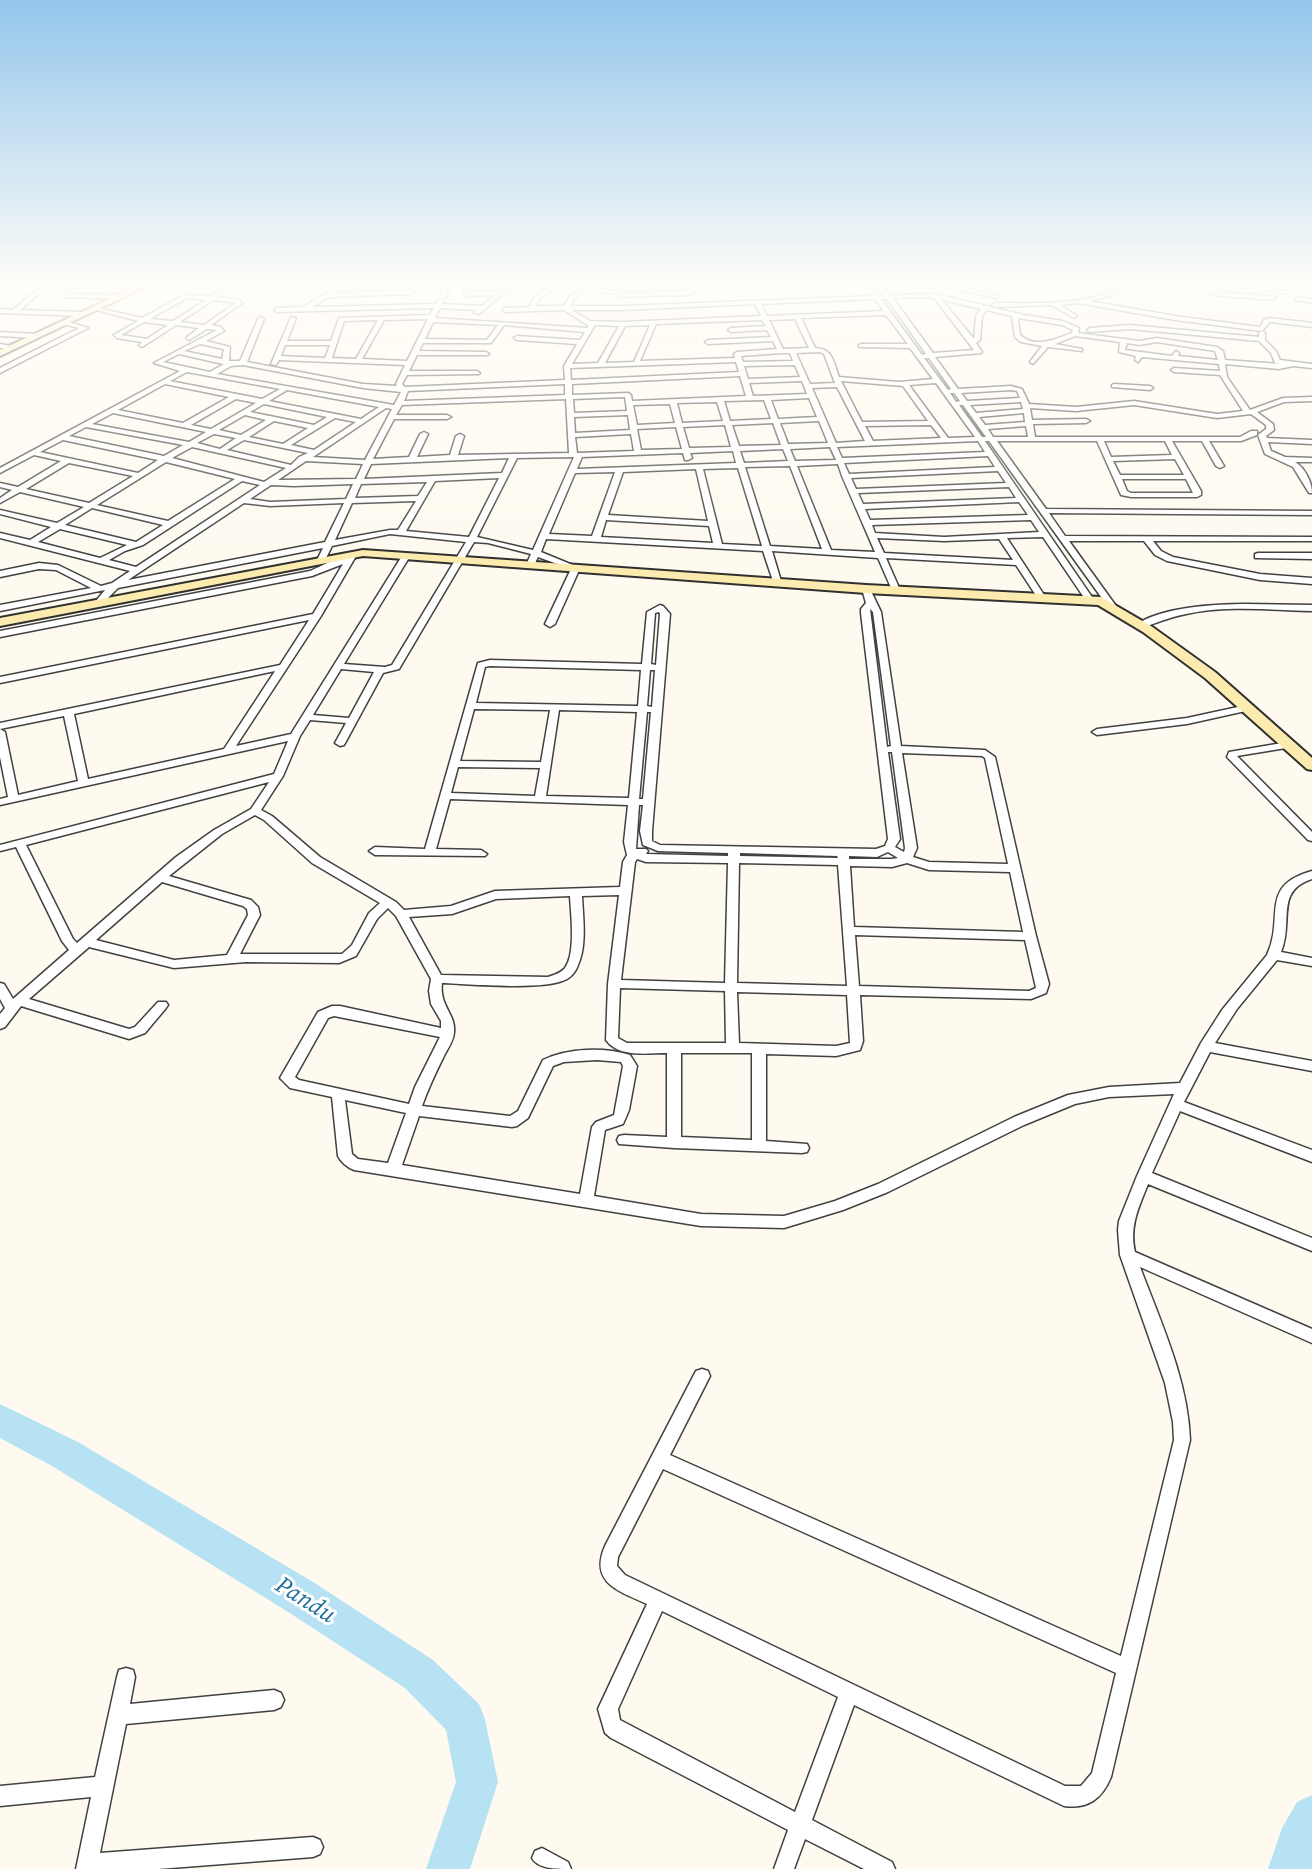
<!DOCTYPE html>
<html>
<head>
<meta charset="utf-8">
<style>
  body { margin:0 }
  canvas { display:block; background:#fefaf0 }
</style>
</head>
<body>
<canvas width="1312" height="1869"></canvas>
<script>
const context = document.querySelector('canvas').getContext('2d');
context.lineJoin = 'round';
function fill(path, color) { context.fillStyle = color; context.fill(path, 'evenodd'); }
function strokePath(path, color, width, dash) { context.strokeStyle = color; context.lineWidth = width; context.lineCap = dash ? 'butt' : 'round'; context.setLineDash(dash || []); context.stroke(path); }
function label(font, color, halo, rows, align = 'center') {
  context.font = font + ' "Source Serif 4",serif'; context.lineWidth = 6; context.setLineDash([]); context.textBaseline = 'middle'; context.strokeStyle = halo; context.fillStyle = color; for (const [text, x, y, turn = 0] of rows) {
    context.save(); context.translate(x, y); context.rotate((+turn || 0) * Math.PI / 180); context.textAlign = isNaN(turn) ? turn : align; if (halo) context.strokeText(text, 0, 0); context.fillText(text, 0, 0); context.restore();
  }
}
fill(new Path2D(`
  M0,1404l78,38 235,140 120,78 46,44 6,15 13,63 -28,87h-44l30,-87 -10,-52 -41,-42 -120,-78 -233,-144 -52,-28z
  M1312,1795v74h-44l14,-41 15,-26z`), '#b7e2f3');
const street = new Path2D(`
  M39,288h6l-25,22 63,2 3,2 -3,2 -83,-3v-4l13,1z
  M69,288h6l-4,6 48,1 3,2 -3,2 -54,-2z
  M223,288h7l-13,9 22,2 3,4 -31,22 10,2 3,4 -18,10 24,6 -1,14h11l18,-42 3,-2 3,2 -17,43 116,22 34,2 -1,-2 9,-19 -126,-5 -3,5 -5,-1 20,-47 5,1 -9,23h44l8,-23 91,-3 4,-7 -157,4 -3,-2 3,-2 26,-1 32,-19h7l-7,5 77,-3 3,2 -3,2 -83,3 -17,10 124,-3 8,-16h6l-8,16 40,2 13,-11 -28,1 -3,-2 -1,-6h6l1,4 29,-1 5,-3h6l-31,26 -5,-1 3,-3 -37,-2 -5,10 152,10 2,-2 -25,-16 -59,2 -3,-2 3,-2 24,-1c5,-11 13,-19 25,-19l-15,11 -3,7h28l6,-10 11,-8h18l23,5 65,-2h2l-1,-3h6l1,4 -8,3 -68,2 -3,-3 -28,-5 -13,9 -5,8h53l249,-10 -5,-8h6l5,7h6l-5,-7h6l5,7 46,-1 88,21 39,6 16,7 -1,5 61,8 18,-3 60,9 6,4 2,9 56,4 -6,-1 -4,-10 -12,-12 -129,-12 -40,3 -3,-2 3,-2 40,-3 129,12v-4l3,-2 3,2v7l11,11 4,9 32,4v4l-19,-2 -14,3 -54,-5 2,13 23,33 33,-12 29,-1v4l-28,1 -27,10 16,12 1,6 -8,6 1,2 45,2v4l-44,-2 3,9 14,6 27,1v4h-17c10,6 17,20 17,31h-3l-16,-26 -28,-13 -7,-19 8,-6v-4l-15,-11 -34,4 -83,-13 -58,6 -46,-3 2,12 54,-1 4,2 -4,2 -53,1 2,13h205l11,-6h6v4l-16,6h-32l15,25 -4,2 -4,-2 -14,-25h-30l29,50v4l-4,2h-66l-10,-2 -24,-54h-100l49,68 266,2v4l-263,-2 16,23 247,1v4h-159l8,10 12,6 87,17 52,4v6l-52,-4 -93,-19 -12,-6 -11,-14h-75l47,65 -1,2h-6l-120,-167h-4l109,159 -1,2h-6l-44,-65 -36,1 39,60 -4,3 -3,-1 -23,-35 -130,-7 14,32 -4,3 -4,-3 -14,-32 -106,-7 9,30 -4,3 -4,-3 -10,-30 -217,-12 -5,13 39,16 -25,56 -5,3 -5,-3 26,-55 -33,-12 -5,10h-6l-1,-2 5,-11 -43,-11 -14,-1 -75,127 -16,4 -39,72 -4,1 -5,-3 11,-20 -36,-3 -10,16 -17,40 -22,34 11,6 48,41 76,45 8,8 47,-4 44,-15 125,-4 3,-25 4,-7 -3,-13 4,-37 -178,-6 -14,50 45,1 6,4 -2,2 -110,-1 -6,-4 6,-4 50,2 53,-186 12,-3 152,4 5,-52 13,-7 3,1 7,8 -18,217v10l8,4 216,4 9,-3 3,-7 -27,-226v-4l5,-6 -4,-14 7,-2 12,25 20,134 84,4 10,7 41,179 13,48 -3,9 -15,6 -171,-4 3,46 -3,9 -24,6 -70,-2v87l41,3 2,4 -2,4 -5,1 -128,-5 -55,-4 -2,-4 2,-4 5,-1 43,2v-84c-20,0 -48,5 -61,-13l2,-56 11,-89 -37,1c1,22 5,49 -4,69 -2,6 -6,11 -11,14 -21,12 -97,5 -125,4 -3,23 14,31 12,49 0,9 -8,19 -11,26 -8,16 -15,31 -21,48l88,10 8,-5 25,-51c25,-12 61,-13 87,-5l7,11 -8,44 -6,14 -18,6 -11,66 107,18 83,2 51,-15 43,-17 136,-67 54,-22 41,-8 71,-4 21,-40 21,-33 45,-55c18,-38 -9,-69 45,-84v8c-38,12 -18,44 -31,73l31,6v8l-35,-6 -40,49 -22,34 97,18v10l-102,-19 -26,50 128,48v12l-132,-51 -28,62 160,65v13l-164,-67c-9,23 -19,42 -13,68l177,77v14l-172,-76c21,56 48,113 50,173l-79,337c-9,22 -23,32 -47,29l-210,-101 -42,115 80,42 3,7h-31l-59,-30 -11,30h-20l14,-39 -177,-92 -6,-5 -7,-24 49,-105c-28,-13 -58,-21 -42,-58l91,-175 6,-2 6,2 2,5 -40,79 451,201 53,-216 -1,-18 -8,-39 -45,-128 -2,-25 1,-9 18,-45 37,-82 -65,3 -34,7 -51,21 -136,67 -45,18 -59,18 -83,-2 -347,-56c-7,-3 -13,-8 -16,-14l-6,-59 -42,-9 -10,-10 38,-66 14,-6h8l101,22v-7l-10,-17 -2,-13 2,-12 -35,-63 -8,-8 -11,11 -21,37 -17,7 -93,-1 -72,6 -85,-21 -60,52 100,30 6,-2 23,-25h8l2,3 -2,3 -21,25 -16,6 -108,-33 -16,21 -5,2v-15l5,-6 -5,-9v-16l4,1 9,15 56,-49 -7,-9 -46,-94 -16,4v-6l274,-71 14,-33 -288,64v-6l8,-2 -8,-40v-34l280,-58 29,-45 -309,63v-6l313,-63 30,-50 -31,12 -312,61v-6l310,-60c10,-4 36,-18 45,-18l1,3 -35,60 -85,130 55,-12 111,-178 4,-3 4,3 -66,108 41,3 7,-2 74,-123 -76,-8 -58,12 -7,14 -4,3 -4,-3 6,-12 -205,40 -16,16 -3,1 -4,-3 10,-12 -105,21v-6l91,-17 -35,-18 -17,-1 -39,8v-6l39,-8 19,2 43,21 11,-3 18,-12 -130,-33v-5l30,7 21,-13 -51,-13v-4l57,13 27,-16 -64,-15 -20,11v-5l12,-8 -12,-3v-4l18,4 43,-26 -27,-6 -34,18v-5l180,-97 -26,-8 63,-33 -10,-1 -18,11 -2,-1v-2l12,-9 -23,-3 -34,22 -3,-2 3,-3 -25,-4 -3,-3 24,-14 -45,-12v-2l49,11 42,-23 26,1zM929,297l5,1 40,52 -41,3 -40,-55zM187,298l19,2 -33,21 -23,-2zM875,299l9,12 -117,5 -6,-12zM881,299h6l39,55 -4,1zM213,300l23,3 -32,22 -24,-3zM942,300l39,9 -5,7 -2,23zM755,304l6,12 -138,6 -33,-1 -18,-11h51zM986,310l26,6 3,21 6,5 21,4 -12,16 3,2 15,-17 34,4v-2l-27,-5 20,-8 45,6 -1,10 17,4 -1,4 3,2 4,-5 77,7 1,7 -46,-3 -3,2 3,2 46,3 23,36 -26,3 -83,-13 -58,6 -47,-3 -7,-15 -11,-3 -53,3 -23,-32 46,-4 1,-1 -6,-9 4,-3 2,-24zM886,315l22,29h-47l-2,1v2l51,1 23,31 -34,3 -60,-5c-5,-13 -6,-29 -24,-29l-14,-30zM1018,318l44,7 11,5 -1,3c-17,6 -36,16 -52,2zM428,319l-21,42 -45,-2 22,-39zM795,319l14,29 -26,1 -14,-29zM378,320l-22,39 -24,-1 12,-37zM762,320l4,6 -35,2 -3,2 3,2 36,-2 4,7 -63,3 -3,2 3,2 65,-3 4,8 -40,3 -3,2 1,4 -95,3 16,-37zM144,322l24,3 -21,14 -26,-4zM433,322l65,3 -11,15 -62,-1zM504,325l81,7 -5,8 -63,-4 -3,2 3,2 60,4 -13,22 1,14 -160,7 -3,-3 5,-9 72,-1 1,-1 -3,-2h-68l8,-16h71l1,-1 -3,-2 -67,-1 4,-8h68zM595,325l24,1 -21,37 -26,1zM650,325l-16,37 -29,1 20,-37zM1157,342l58,9 3,9 -40,-4 1,-3 -3,-2 -4,5 -47,-6 2,-7 12,2zM200,344l24,5 -2,10 -38,-8zM285,345h45l-5,13 -44,-2zM820,352l4,2 11,29 -25,1 -14,-31zM781,353h9l3,8 -50,1 -2,-6zM179,354l44,10h1l-14,8 -47,-10zM924,358h5l22,31 -3,1zM736,362l3,10 -168,8 -1,-12zM243,365l120,23 38,4 -7,13 -177,-31 14,-8zM795,365l5,12 -52,2 -4,-13zM187,372l93,17 -18,10 -92,-18zM740,376l6,20 -114,5 -1,-6 -3,-2 -56,2v-11zM802,381l5,13 -54,2 -4,-13zM841,381l62,5 25,35 -66,1zM936,383l39,54 -27,1 -39,-53zM165,384l64,13 -46,26 -65,-13zM565,384v11l-161,6 4,-10zM837,387l28,54 -29,2 -24,-55zM287,390l92,17 -18,12 -92,-18zM1011,390l6,1 3,7 -53,3 -6,-8zM950,393h4l6,8 -4,1zM625,397l2,14 -53,2 -1,-14zM809,398l8,19 -39,2 -7,-19zM236,399l20,4 -45,26 -20,-4zM566,399l3,54 -111,2 6,-19 -4,-2 -4,2 -6,19 -33,2 11,-23 -4,-2 -4,2 -11,23 -36,2 21,-40h53l4,-2 -4,-2h-51l6,-10zM764,400l7,19 -41,2 -6,-20zM717,402l6,19 -41,2 -5,-20zM1021,402l2,7 -47,4 -6,-8zM264,404l63,13 -13,8 -64,-13zM670,404l5,19 -38,2 -4,-20zM959,405h4l23,32h-4zM386,408l6,1 -27,51 -52,-3zM113,413l93,19 -17,10 -97,-18zM1024,413l1,9 -40,3 -6,-8zM245,415l21,5 -25,15 -22,-5zM628,415l2,15 -55,3 -1,-16zM335,418l21,4 -42,28 -23,-5zM274,421l34,7 -25,16 -34,-7zM819,421l9,22 -40,1 -8,-21zM773,423l8,22 -42,1 -7,-21zM725,425l6,22 -42,1 -6,-21zM931,425l10,13 -68,3 -8,-15zM1026,426l2,11h-35l-5,-8zM86,427l97,18 -19,11 -95,-20zM676,427l6,22 -41,1 -4,-21zM214,434l22,4 -16,11 -23,-6zM631,434l3,17 -57,2 -2,-16zM63,440l95,20 -20,13 -98,-21zM244,440l64,13 -9,4 -8,8 -64,-15zM978,441l7,11 -143,6 -5,-11zM1104,441h61l7,14 -61,2zM192,447l94,21 -22,14 -92,-24zM830,447l6,13 -41,1 -5,-12zM783,449l5,12 -44,2 -4,-12zM733,451l3,12 -159,6 5,-12 101,-4 2,7h3l4,-2 -2,-5zM988,456l7,11 -146,7 -5,-11zM574,457l-41,93 -56,-13 40,-79zM509,458l-7,15 -138,6 7,-15zM1175,459l9,16h-64l-7,-14zM306,461l57,3 -7,15 -78,1zM166,462l69,17 -67,42 -71,-16zM69,463l64,13 -44,27 -63,-14zM838,464l4,12 33,76 -44,-2 -34,-84zM790,466l32,83 -52,-3 -25,-79zM738,468l24,78 -40,-2 -19,-75zM696,469l12,52 -100,-6 15,-43zM998,471l8,12 -150,6 -5,-11zM615,472l-23,64 -43,-2 26,-61zM499,478l-30,59 -63,-6 29,-50zM1122,479h64l7,14h-62l-4,-2zM242,481l18,4 -124,82 -27,-7 16,-9 18,-6zM427,482l-9,14 -63,2 6,-14zM353,484l-7,15 -76,3 -20,-3 21,-14 23,1zM1009,487l7,11 -153,6 -5,-11zM416,501l-18,29h-8l-55,10 17,-37zM1019,502l9,13 -158,5 -5,-11zM244,503l26,3 74,-3 -19,39 -197,38zM92,508l71,17 -27,17 -71,-17zM606,520l103,6 4,17 -112,-6zM1031,520l8,12 -95,5 -69,-4 -3,-8zM60,529l67,16 -27,13 -62,-16zM877,538l67,3 55,-2 14,21 -129,-7zM870,609l3,3 18,134 -4,1zM659,612l1,2 -4,51 -5,-1 4,-51zM490,666l151,4 -3,36 -162,-3 9,-36zM341,669l33,3 -25,46 -36,-3zM650,670h5l-3,37 -5,-1zM275,671l-51,78 -136,30 -14,-65zM474,709l76,1 -9,52 -81,-1zM559,710l78,2 -8,86 -83,-2zM647,712h4l-8,87h-4zM64,716l14,65 -60,14 -13,-63 -5,-3zM888,752h4l13,96 -1,4 -9,-5 5,-8zM902,753l80,3 3,2 23,106 -79,-2 -16,-5 4,-9zM458,767l82,1 -5,28 -84,-3zM269,782l-18,27 -37,21 -38,27 -99,86 -4,-4 -47,-94zM639,805h4l-3,26 3,14 15,6 70,2v3l-81,-2h-1l2,-3 -2,-2h-10zM255,815l9,5 48,43 68,40 -11,10 -17,32 -10,9h-102l20,-39 -2,-8 -7,-7 -82,-24 53,-42zM888,852l10,6 -6,1h-43v-3l28,1zM740,853l97,3 1,2 -98,-2zM637,859l9,3 82,1 -3,120 -104,-3 14,-118zM739,863l99,2 9,121 -110,-3zM907,863l22,7 81,2 13,60 -169,-5 -4,-61 42,1zM162,882l81,24 4,3 1,6 -21,40 -53,5 -78,-20zM570,896c1,19 6,57 -5,72 -4,5 -11,7 -17,9l-107,-2 -32,-58 43,-3 44,-15zM855,935l170,5 11,48 -7,3 -170,-5zM620,988l105,3 1,52h-99l-9,-5zM737,992l110,3 3,48 -14,3 -97,-3zM334,1016l106,21 -25,50 -6,17 -110,-24 -4,-3 33,-59zM681,1053h71v87l-71,-3zM597,1060l24,2 2,4 -9,49 -18,7 -4,5 -12,67 -178,-29 17,-49 93,11 5,-1 11,-8 25,-52 11,-4zM345,1100l61,13 -18,50 -30,-4 -6,-5zM663,1469l453,204 -24,100 -11,13h-16l-440,-211 -8,-9 1,-9zM662,1611l176,86 -43,115 -175,-92 -2,-11z
  M707,288h7l-3,2z
  M951,288h12l37,8 -3,2z
  M1119,288h7l-11,7 -26,6 86,15 85,11 4,-7 6,-2 42,5v4l-42,-5 -8,9 -87,-11 -97,-17 -18,2 16,10 1,1 -3,2 -22,-13 -57,2 -3,-2 3,-2c38,0 90,3 124,-15z
  M1260,288h12l16,4 -3,2z
  M1214,292l59,4 3,2 -3,2 -61,-5z
  M1297,297l15,2v4l-17,-3z
  M65,321l23,7 -88,45v-5l79,-40 -16,-4 -1,-1z
  M0,332l37,2 3,2 -3,2 -37,-2z
  M0,344l17,3 -3,2 -14,-1z
  M1114,384l36,2 3,2 -3,2 -38,-3v-2z
  M1258,553h54v6l-57,-1v-4z
  M1246,604l66,1v6c-42,-1 -85,-6 -126,3 -16,3 -30,9 -45,14l-5,-3c24,-18 80,-21 110,-21z
  M1247,705l5,3 -2,2 -63,14 -90,11 -5,-3 5,-3 90,-11z
  M1288,742l5,3 -1,2 -55,9 75,76v9l-4,-1 -81,-83 2,-5z
  M126,1668l7,2 2,7 -5,27 144,-14 7,3 3,7 -3,7 -7,3 -148,14 -26,129 213,-16 7,3 3,7 -3,7 -7,3 -155,12h-82l15,-72 -91,9v-20l95,-9 22,-100 2,-7z
  M542,1848l26,14 3,7c-15,0 -33,0 -39,-11l3,-7z`);
const secondary = new Path2D(`
  M133,288h10l-143,68v-6z
  M363,550l503,35 235,12 50,29 64,46 97,86v12l-5,-1 -102,-91 -62,-46 -45,-27 -232,-12 -503,-37 -363,70v-8z`);
strokePath(street, '#414141', 3);
strokePath(secondary, '#303030', 4);
fill(street, '#fff');
fill(secondary, '#fbebae');
const sky = context.createLinearGradient(0, 0, 0, 549);
sky.addColorStop(0, '#94c6ec');
sky.addColorStop(0.52, '#fffdf8');
sky.addColorStop(1, '#fffdf800');
context.fillStyle = sky;
context.fillRect(0, 0, 1312, 549);
label('italic 24px', '#1d6e99', '#fff', [
  ["Pandu",305,1601,32]
]);
</script>
</body>
</html>
